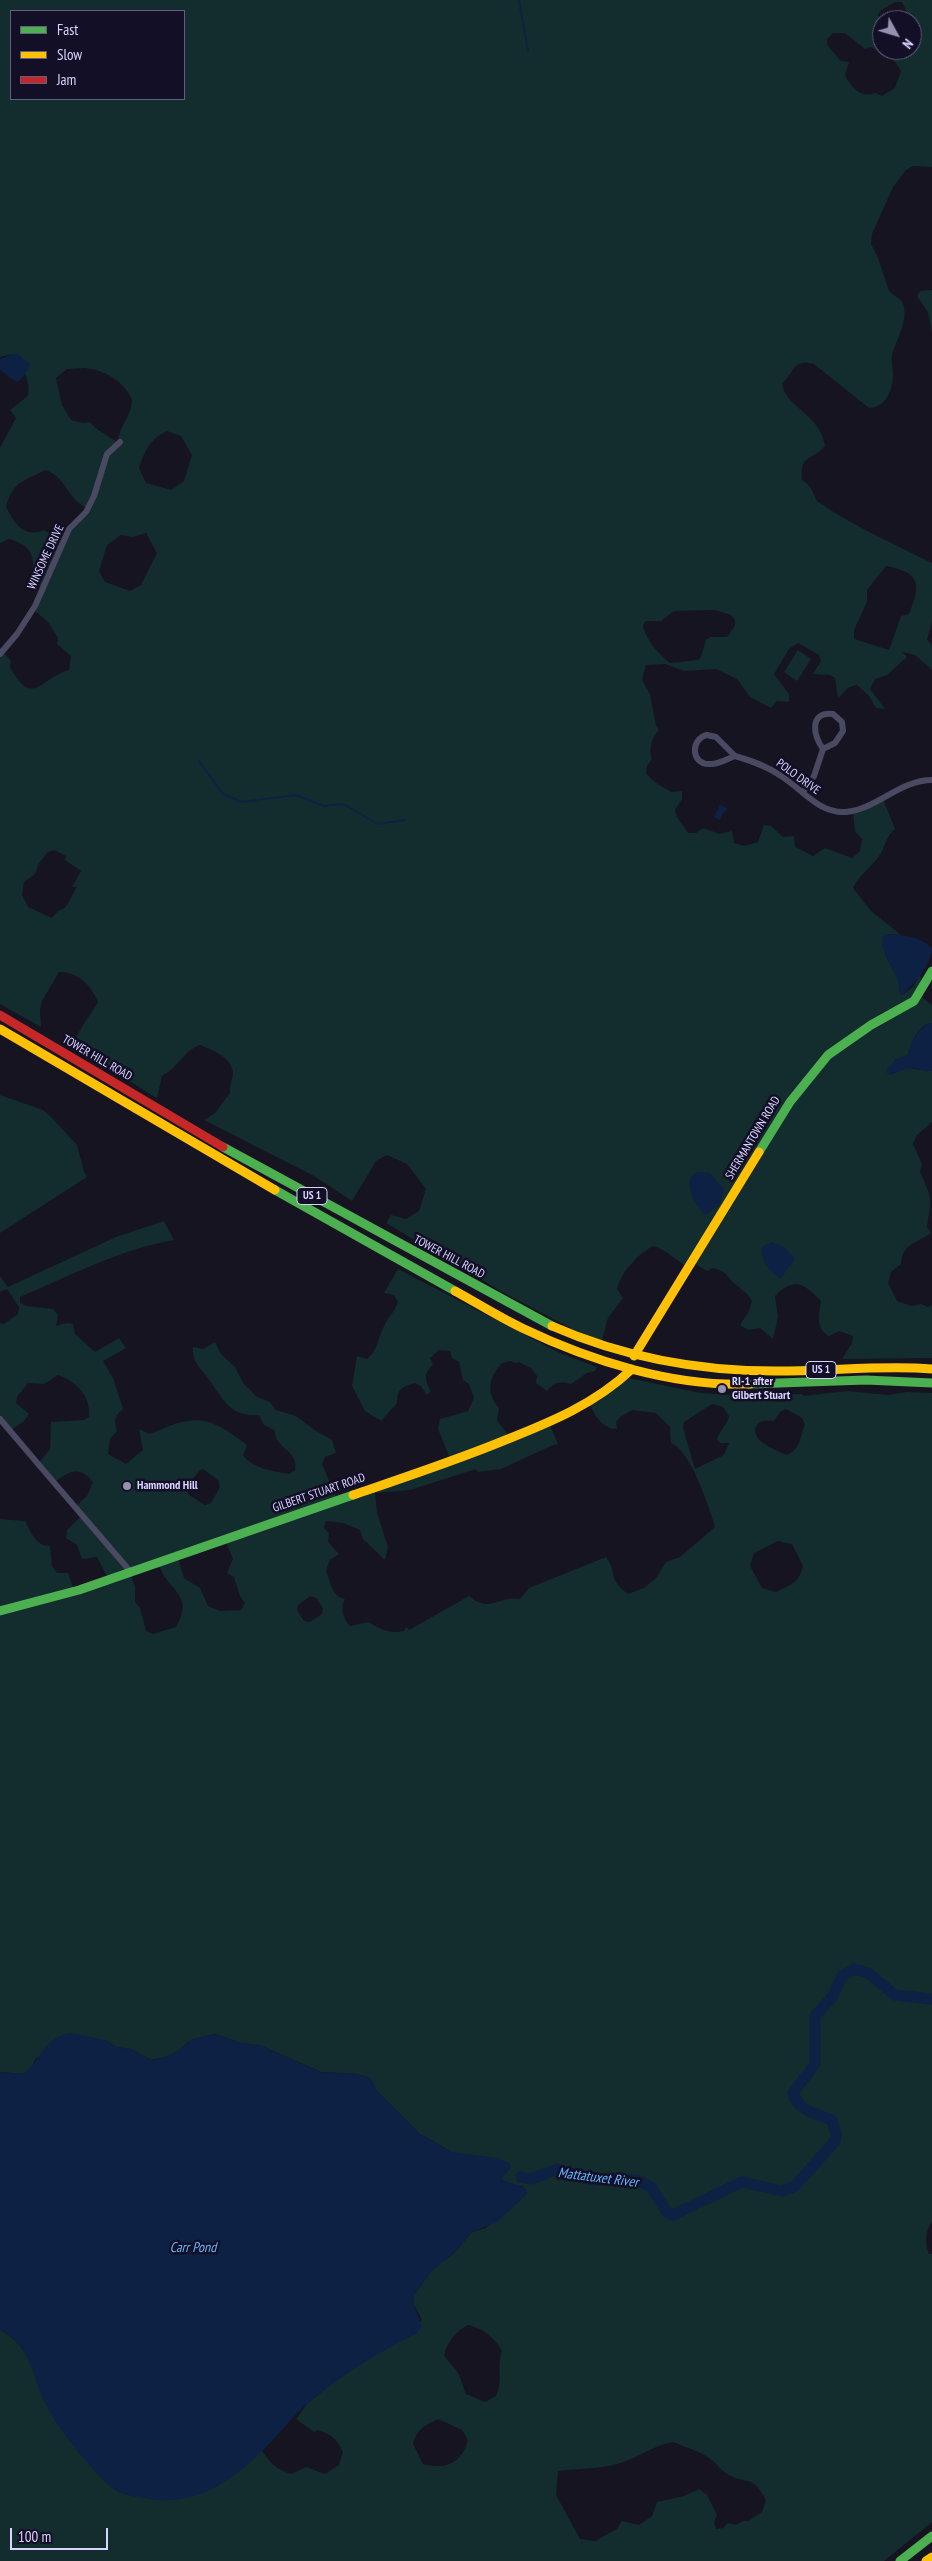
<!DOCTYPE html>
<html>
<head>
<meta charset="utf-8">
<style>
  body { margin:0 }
  #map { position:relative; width:932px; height:2561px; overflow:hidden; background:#161421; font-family:"PT Sans Narrow",sans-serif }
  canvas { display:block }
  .legend { position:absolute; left:10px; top:10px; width:175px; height:90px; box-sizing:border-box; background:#130f26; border:1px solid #625e7d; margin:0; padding:6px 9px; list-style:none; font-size:15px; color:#d9d4ff }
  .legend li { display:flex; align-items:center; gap:10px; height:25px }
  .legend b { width:25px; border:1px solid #625e7d }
  .north { position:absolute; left:872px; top:10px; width:50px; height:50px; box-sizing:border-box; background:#130f26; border:1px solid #625e7d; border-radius:50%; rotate:129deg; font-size:14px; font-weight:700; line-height:20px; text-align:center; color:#d9d4ff }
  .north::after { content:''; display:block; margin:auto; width:18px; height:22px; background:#9591b1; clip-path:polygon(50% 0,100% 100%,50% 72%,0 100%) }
  .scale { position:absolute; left:10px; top:2528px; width:98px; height:22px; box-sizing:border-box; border:2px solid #d9d4ff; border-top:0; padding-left:6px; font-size:15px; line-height:18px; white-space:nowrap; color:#d9d4ff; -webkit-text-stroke:4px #130f26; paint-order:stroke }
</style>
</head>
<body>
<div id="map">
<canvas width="932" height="2561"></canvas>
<ul class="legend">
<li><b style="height:6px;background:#4caf50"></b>Fast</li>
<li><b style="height:6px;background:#ffc107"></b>Slow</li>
<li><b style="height:6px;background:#c62828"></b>Jam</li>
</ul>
<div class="north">N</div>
<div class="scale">100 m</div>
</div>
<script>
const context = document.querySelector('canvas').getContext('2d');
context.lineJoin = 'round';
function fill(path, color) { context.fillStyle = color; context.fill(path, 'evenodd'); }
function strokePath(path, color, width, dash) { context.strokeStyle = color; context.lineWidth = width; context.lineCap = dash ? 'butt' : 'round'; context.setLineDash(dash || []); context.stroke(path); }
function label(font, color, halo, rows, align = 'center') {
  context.font = font + ' "PT Sans Narrow",sans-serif'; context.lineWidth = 5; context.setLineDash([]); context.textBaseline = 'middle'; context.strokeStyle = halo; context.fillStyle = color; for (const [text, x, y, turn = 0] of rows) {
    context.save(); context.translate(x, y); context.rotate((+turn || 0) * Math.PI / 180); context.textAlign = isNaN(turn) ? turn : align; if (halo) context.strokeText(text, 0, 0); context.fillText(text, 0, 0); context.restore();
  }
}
fill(new Path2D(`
  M0,0h932v167l-19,-1 -7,4 -13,17 -21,47 -1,10 7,14 11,33c5,6 14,7 15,16 3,17 -8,33 -12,48 -1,6 1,13 1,20 0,15 -8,33 -24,33l-55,-44c-22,-6 -19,9 -32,19 3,25 38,30 43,63 -14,16 -25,7 -23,34 14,9 10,18 18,23 35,24 74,41 112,60v59l-5,18 5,5v25l-17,-15 -13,-3 5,5 -20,18 -12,4 -5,10 15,20 -9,-1 -7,-12 -12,-11 -8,2 -11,11 -3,-20 -5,-3 -17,-1 8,-13 -2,-6 -21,-12 -9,6 -15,25 15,20v8l-12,-1 -6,7 -21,-11 -13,-18 -21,-10 -32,2 -19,-7 -19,1 -4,15 8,14 6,32 3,4c-7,7 -11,19 -7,29l-5,7 -1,7c7,9 15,13 25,19l11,-1v8l-7,11 2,7 11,16h8l7,-5 17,6 12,-3 2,12 11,3 13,-4 6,-17 7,1 12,11 11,-1 1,11 18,9 12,-8 27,10 8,-7 2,-12 -7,-8 -2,-20 30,-12 12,30c-10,8 -9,18 -16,27 -8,12 -20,19 -26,32l18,23 30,24 -13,-1 -3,20 13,25 2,15 2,1 11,-8 7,-13 1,7 -5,12 16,12v18c-14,1 -21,20 -24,32l-13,5 -5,15 16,-7 26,3v51l-15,13 -4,9 9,20 -2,8c12,27 12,24 7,55l4,6c-13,10 -29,10 -30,31l-10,8 -3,11 9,18 15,5 9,-2 7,3 4,-2v53l-90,1 10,-16 1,-7 -14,-5 -10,5c-14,-8 -10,-21 -8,-35 -16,-17 -27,-25 -46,-5l3,21 -5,22 -13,-11 -11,2 -8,-4v-3l7,-10 4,-12c-5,-9 -10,-11 -17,-17 -10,-9 -7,-12 -22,-16l-6,3 -13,-8 -5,4c-14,-6 -21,-17 -36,-21 -16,9 -31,25 -36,43l6,9 -15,20 -7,26 -97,-51 -118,-70 5,-8 15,4 13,-8 7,-22 -19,-25 -20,-9 -11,6 -24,40 -38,-25 -110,-56 11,-7 15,-20c-1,-8 3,-13 3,-20 -1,-16 -21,-23 -33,-28 -17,6 -21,22 -38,31l-5,22 6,4 -96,-59 8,-3c6,-14 15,-24 23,-38 -7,-17 -20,-30 -39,-30l-17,29 -2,8 1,18 -41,-23v-349l3,-3 8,9 -1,6c23,42 30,11 59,3l2,-14 -14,-12 1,-6 -10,-16 -14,-12 11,-21 -15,-8c7,-23 3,-35 -21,-42l-9,4v-95l16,-30 -6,-8 18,-14c3,-17 -6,-28 -15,-42l-13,3zM895,2h7l19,38 -14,14h-9l-2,-4h-14v-27l-4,-8 2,-4zM11,11h173v88h-173zM833,33h12l20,16 5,-2c14,4 24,11 31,24l-6,17 -13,8 -7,-3c-14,6 -24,-6 -30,-18l4,-13 -8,-1 -13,-15 -1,-7zM85,368c20,2 38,13 47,31 0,17 -14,28 -14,44 -10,-8 -20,-11 -28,-21l-7,1 -12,-3 -9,-15 -6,-27 11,-9zM167,431l14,5 11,19 -8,26 -13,9 -25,-7 -7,-15c6,-18 10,-28 28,-37zM46,470c23,10 18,26 41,38l-23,33 -20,-11c-20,9 -31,-8 -38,-24 8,-25 17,-25 40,-36zM146,533l11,20 -16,32 -11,6 -25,-9 -6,-11 8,-26 14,-10 12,2zM886,566c37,7 34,20 23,48l-8,2 -12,34 -35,-11v-9l13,-28v-12zM715,610l16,5 4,5v6l-8,11h-17l-4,3 -5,17 -3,3 -28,3c-11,-8 -25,-25 -27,-38l3,-4h15l13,-10zM54,850l12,6 -1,4 16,11 -9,16h5l-12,21 -7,3 -6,7 -24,-11 -6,-12 2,-13 11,-8 4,-11 9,-11z
  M932,290v43l-4,-21 -11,-16 3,-5z
  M798,650l13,9 -14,22 -13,-9z
  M0,1095l43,15 8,7 26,28 7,27 3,5 -87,56z
  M164,1221l10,19c-56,10 -102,35 -154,57v6l7,3 26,3 5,6 -2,11 11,-3 6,1 2,10 20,18 24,-14 7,10 -23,13 10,17 10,31c-9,7 -9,12 -6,22l-7,8 -2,15 18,10 17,-14 -4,-21 11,5c45,-20 57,-20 97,11l-4,10c10,14 30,16 46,19l6,-4c3,-15 -10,-19 -17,-29 -3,-3 -2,-8 -4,-11l-10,-5 -5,-10c-31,2 -36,-17 -52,-38 -9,-12 -15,-16 -14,-30l10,2 12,-7 6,12 14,13 8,16 14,14 13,5 6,8 20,6 20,15 16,9 4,13 -11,4 -3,7 15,35 114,-38 -13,-32 2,-10 28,-8 6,-13 -5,-14 -6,-4 -4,-18 -7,-4 -2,-7 -11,-1 -9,8 3,7c-10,8 -8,16 -2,26l-4,4 -6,-9 -6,-3c-13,4 -18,6 -18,20l-16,18 -16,-10 -13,-25 5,-30 10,3c11,-9 11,-21 17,-33 4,-9 11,-14 14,-24l-4,-7 -10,-2 14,-24 162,84 37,14 -2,4 -8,2 -16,11c-10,-3 -17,-2 -24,7l-11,-8 1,-7 -6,-8 -12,-6 -4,1 -5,-2 -8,2c-13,15 -17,29 -3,45l-2,12 14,19 38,-16 9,21 -5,1 -52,24 -23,3 -2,-3 -66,21 -35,3 2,20 11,34 -3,13 -22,-21 -3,-9 -17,-7 -17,-2 -2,7 5,5 -1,9 11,12 -9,6 -4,10c4,11 6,27 19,29 -5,9 -2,20 5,27l18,-4c13,7 21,12 36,9l2,-4 3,3 60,-34c21,18 30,-1 51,3l9,-11 77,-31c12,15 0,20 22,37l16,-6 12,-10 10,-16 14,-5 35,-30c-6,-20 -24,-76 -44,-84l-1,-16 -14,-14 -24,-3 -12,7 -4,5 1,7c-14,0 -23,-14 -27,-25l34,-27 76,16 29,2 73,-1 1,2 44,-5 41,4 19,-3 25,1v829c-7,8 -7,23 -3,32h3v268l-48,39h-884v-231c28,13 36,46 45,73l217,48c8,12 15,19 29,23l15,-7 19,7 14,-9 4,-13c-6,-13 -12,-18 -26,-22l-3,2 -18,-13 11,-15 37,-31 50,-29 28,-24 -9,-17 1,-8 18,-25 22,-17 18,-21 14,-4 37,-42 -15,-2 -7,-5 10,-12 -59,-15 -32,-18 -44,-44 -6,-12 -13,-4 -36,-2 -59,-26 -21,-3 -26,-9 -24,6 -13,11 -13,6 -14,3 -20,-11 -15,-2 -11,-7 -69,18 -5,10 -8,6 -23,-2v-553l25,2c6,11 11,25 25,25l2,20 5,7h11l6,17 34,-12 -11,-21 -15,2 -5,-14 -11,-7 1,-8 15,-15 -6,-9 11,-10 6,-14c-13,-17 -25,-11 -39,1l-15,-20 11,-14 1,-27 33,-2 5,-3c2,-21 -13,-36 -31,-42l-14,9 -16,-1 -11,14 -1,6 13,11 -6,8 -12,8 -11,-12v-95l4,1 14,-10 1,-7 -12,-18 -7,3v-16l8,11 108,-50zM712,1404l11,3 6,9c-2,9 -9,14 -12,23l3,4h9l-5,12 -29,14 -12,-41 1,-6zM786,1409l16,9 3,6c-5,12 -4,25 -18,31 -9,-4 -37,-14 -31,-28 3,-8 11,-6 18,-6l6,-9zM203,1469l15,11 2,7 -9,16 -6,2 -16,-10 -2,-7 12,-17zM225,1540l8,19 -6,14 7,4 6,19 5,7 -4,7 -21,1 -12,-5 -8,-18 -16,-10 -7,-23zM778,1541l14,3 11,22c-5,18 -11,18 -27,26l-14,-4 -12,-22 4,-13zM159,1564c7,27 37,29 17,63l-23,7 -7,-3 -6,-23 -5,-6v-16l-6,-14zM310,1596l6,2 7,10 -1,6 -12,8 -6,-1 -7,-11 1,-5zM468,2325c16,4 26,12 34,26 -6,18 2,26 -6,45l-11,6 -19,-8c-3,-6 -4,-13 -7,-19 -2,-5 -11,-13 -15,-20 4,-14 11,-23 24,-30zM438,2419l24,11 6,10c-6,23 -22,30 -45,24l-10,-20c4,-15 11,-18 25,-25zM673,2442c11,5 27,9 36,16 8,5 11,12 20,17 21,11 22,-2 37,25l-4,12 -14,9h-5l-7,4 -8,-2 -5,5 -7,1 -2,-7 3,-7 -10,-20 -8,-6 -15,7 -27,6 -5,14 -13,9 -17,-4 -5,8 -22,12 -15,-2 -24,-44 2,-24c21,-3 41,-1 62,-8 18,-5 34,-18 53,-21z`), '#132c2d');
fill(new Path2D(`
  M13,354l6,1 10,8 1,4 -10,13 -4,2 -16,-12v-11z
  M720,805l7,3v2l-4,3 -3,7 -6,-3z
  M888,934c17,1 31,2 44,14 -2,20 -17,34 -30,47l-2,-1c-1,-5 -1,-11 -3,-16 -5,-13 -18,-28 -14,-42z
  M929,1023h3v48l-26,-3 -16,7 -3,-2v-3l8,-10 13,-5c3,-13 9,-26 21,-32z
  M698,1172l12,1 14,16 -4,15 -14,11c-10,-8 -27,-37 -8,-43z
  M772,1242l13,6 10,11 -15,20c-11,-10 -19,-16 -18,-32z
  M70,2033l35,7 11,7 15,2 20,11 14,-3 13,-6 13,-11 24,-6 26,9 21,3 58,26 37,2 14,4 5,12 44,44 32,18 45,6 12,5 2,4 -10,12c9,6 19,4 26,11v4l-30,28 -25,10 -18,21 -22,17 -18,25 -1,8 9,23 -6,8c-40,19 -74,41 -108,69 -16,13 -29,32 -44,46 -34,34 -71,59 -120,49 -10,-1 -21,-3 -29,-8 -15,-10 -26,-26 -37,-38 -12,-15 -23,-30 -32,-47 -14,-27 -15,-61 -46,-75v-258l23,2c20,-16 19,-35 47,-41z`), '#0d2144');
strokePath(new Path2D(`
  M519,0l9,51
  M199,761l24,33 19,8 54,-7 28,11 19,-2 35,20 27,-4`), '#0d2144', 2);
strokePath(new Path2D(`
  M521,2177l10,2 27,-10 34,11h45l14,7 16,25 6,3 69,-33 40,9 13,-5 40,-45 1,-7 -4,-14c-15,-6 -35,-10 -39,-27l22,-29v-48l18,-20 9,-20 12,-7 14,4 27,22 37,4`), '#0d2144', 11);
strokePath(new Path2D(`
  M0,654l17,-20 18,-28 34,-77 17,-17 8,-16 13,-42 13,-12
  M707,735l9,2 19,19c-8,3 -17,9 -26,8 -18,0 -19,-25 -2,-29z
  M735,756c17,5 32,10 46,20 21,13 38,38 65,36 31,-3 54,-32 86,-32
  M803,792l11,-16 9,-27 12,-6 8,-12 -1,-9 -9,-8c-24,-3 -20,22 -10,35
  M0,1419c43,51 86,101 130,152`), '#4a4962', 6);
strokePath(new Path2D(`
  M223,1147l329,179
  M759,1152l31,-50 38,-47 43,-30 43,-24 18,-30
  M275,1190l180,101
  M750,1384l116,-4 66,3
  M0,1611l79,-21 274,-95
  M900,2561l32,-25`), '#4caf50', 9);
strokePath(new Path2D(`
  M0,1029l275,161
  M455,1291c22,12 44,26 67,37 69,33 151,59 228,56
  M552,1326c73,32 153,46 232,45 50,0 99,-6 148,-2
  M634,1356l125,-204
  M353,1495c50,-17 101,-34 150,-54 48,-19 92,-37 129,-72
  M926,2561l6,-4`), '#ffc107', 9);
strokePath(new Path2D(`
  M0,1015l223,132`), '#c62828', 9);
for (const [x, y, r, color] of [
  [722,1389,5,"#9591b1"],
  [127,1486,5,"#9591b1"]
]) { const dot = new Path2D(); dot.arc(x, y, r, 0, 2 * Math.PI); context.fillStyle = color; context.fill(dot); strokePath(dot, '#130f26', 2); }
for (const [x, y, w] of [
  [312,1196,30],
  [821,1370,30]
]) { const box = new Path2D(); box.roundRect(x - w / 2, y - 8.5, w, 17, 4); context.fillStyle = '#130f26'; context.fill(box); strokePath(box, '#d9d4ff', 1); }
label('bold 11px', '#d9d4ff', null, [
  ["US 1",312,1196],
  ["US 1",821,1370]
]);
label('12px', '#d9d4ff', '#130f26', [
  ["WINSOME DRIVE",46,557,-65],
  ["POLO DRIVE",798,777,36],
  ["TOWER HILL ROAD",97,1058,30],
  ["SHERMANTOWN ROAD",753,1138,-59],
  ["TOWER HILL ROAD",449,1257,28],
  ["GILBERT STUART ROAD",319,1493,-19]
]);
label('bold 12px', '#d9d4ff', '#130f26', [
  ["RI-1 after",732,1382],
  ["Gilbert Stuart",732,1396],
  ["Hammond Hill",137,1486]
], 'left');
label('italic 14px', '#62b6ff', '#130f26', [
  ["Mattatuxet River",598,2178,7],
  ["Carr Pond",193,2248]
]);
</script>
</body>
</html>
